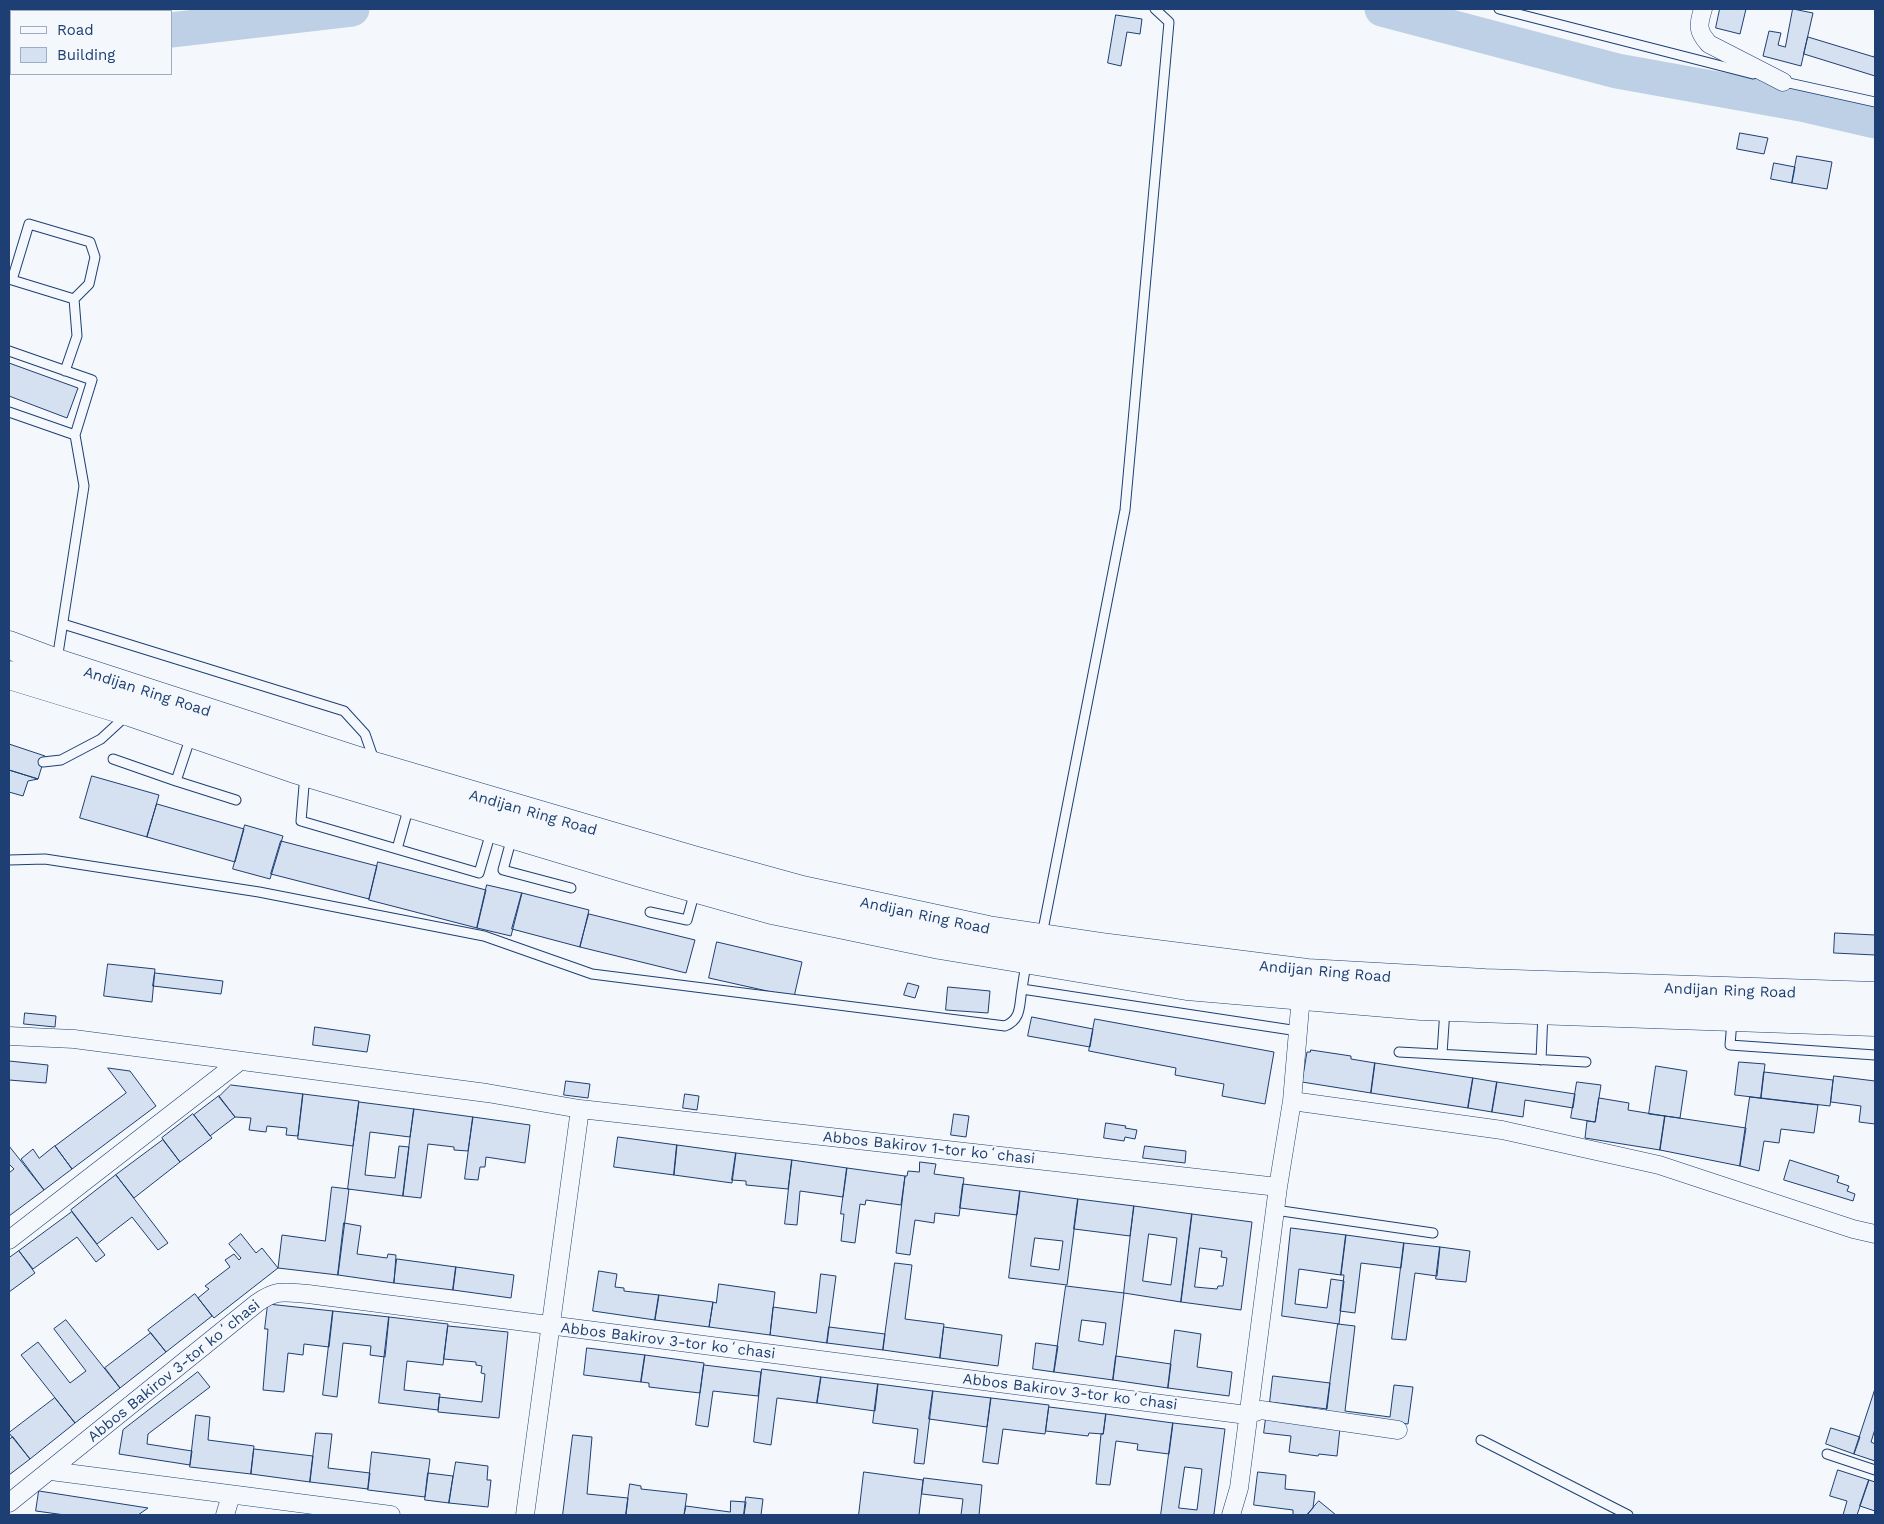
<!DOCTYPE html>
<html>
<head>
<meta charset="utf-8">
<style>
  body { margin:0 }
  #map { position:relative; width:1884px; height:1524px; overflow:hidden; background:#f4f7fb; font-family:"Work Sans",sans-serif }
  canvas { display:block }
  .frame { position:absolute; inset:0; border:10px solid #1d3f73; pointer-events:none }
  .legend { position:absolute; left:10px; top:10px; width:162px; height:65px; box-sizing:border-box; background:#f4f7fb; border:1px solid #9eadc5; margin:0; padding:6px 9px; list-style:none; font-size:15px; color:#1d3f73 }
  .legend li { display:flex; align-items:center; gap:10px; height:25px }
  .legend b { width:25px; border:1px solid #9eadc5 }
</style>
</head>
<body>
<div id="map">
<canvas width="1884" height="1524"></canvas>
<div class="frame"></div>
<ul class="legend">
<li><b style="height:6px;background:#f4f7fb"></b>Road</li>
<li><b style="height:14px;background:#d5e0f0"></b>Building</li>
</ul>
</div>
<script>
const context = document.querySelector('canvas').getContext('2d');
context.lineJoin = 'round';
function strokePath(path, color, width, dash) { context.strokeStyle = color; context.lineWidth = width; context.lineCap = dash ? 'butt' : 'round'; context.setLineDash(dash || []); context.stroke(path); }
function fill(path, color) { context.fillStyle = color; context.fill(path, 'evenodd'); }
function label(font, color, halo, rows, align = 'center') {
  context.font = font + ' "Work Sans",sans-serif'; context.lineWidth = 4; context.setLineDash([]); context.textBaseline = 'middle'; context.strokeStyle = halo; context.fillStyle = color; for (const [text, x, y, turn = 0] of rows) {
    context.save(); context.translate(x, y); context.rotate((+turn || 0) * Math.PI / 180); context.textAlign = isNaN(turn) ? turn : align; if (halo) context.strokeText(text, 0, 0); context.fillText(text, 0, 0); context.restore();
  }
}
strokePath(new Path2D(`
  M1382,9l235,62 184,33 74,17
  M171,30l181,-21
  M9,52l2,-1`), '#bed0e5', 35);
const building = new Path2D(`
  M1720,9h26l-6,25 -24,-6z
  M1793,9l20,4 -12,53 -38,-10 6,-25 12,2 -3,12 7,2z
  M1116,15l26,4 -2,15 -13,-2 -6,34 -13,-3z
  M1808,37l66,20 1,-5v24l-71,-22z
  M1740,133l28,5 -4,16 -27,-5z
  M1797,156l35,6 -5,27 -35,-6z
  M1774,163l21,4 -3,16 -21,-4z
  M9,363l69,25 -11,30 -58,-22z
  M9,744l36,12 -7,23 -29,-9z
  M9,770l29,9 -10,2 -5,15 -14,-4z
  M92,776l67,19 -12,42 -67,-19z
  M157,804l87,25 -9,33 -88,-25z
  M245,825l38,11 -13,43 -37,-10z
  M281,841l96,25 -8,33 -98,-25z
  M378,862l108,28 -9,38 -108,-28z
  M487,885l35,8 -11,43 -34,-8z
  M522,893l67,17 -9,37 -68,-18z
  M589,914l106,26 -9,33 -106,-26z
  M1835,933l40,2v20l-41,-2z
  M717,942l85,20 -8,35 -85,-19z
  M108,964l47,5 -3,33 -48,-6z
  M155,973l68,8 -2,13 -68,-8z
  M908,983l11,3 -4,12 -11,-3z
  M948,987l42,4 -2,22 -42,-3z
  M25,1013l31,3 -1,11 -31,-3z
  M1032,1017l61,12 -3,18 -62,-11z
  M1095,1019l179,33 -9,52 -43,-8 2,-12 -49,-9 1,-7 -87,-17z
  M315,1027l55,8 -3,17 -54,-7z
  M1311,1050l40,6v3l24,4 -4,30 -69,-11 5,-30h3z
  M9,1061l39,4 -2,18 -37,-3z
  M1739,1062l26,2 -4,34 -26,-3z
  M1375,1063l98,15 -5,30 -97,-15z
  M1656,1066l31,5 -7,47 -31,-4z
  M108,1068l22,3 26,35 -84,63 -17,-23 71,-53z
  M1764,1072l69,8 -3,26 -69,-8z
  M1834,1076l41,5v43l-16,-2 2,-16 -30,-4z
  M1473,1078l24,4 -5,30 -24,-4z
  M566,1081l24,3 -2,14 -24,-3z
  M1497,1082l78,12 -2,14 -48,-8 -2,17 -31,-5z
  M1577,1082l24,3 -6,37 -24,-4z
  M231,1085l72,9 -5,42 -12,-1 1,-7 -20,-2 -1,6 -17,-2 2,-12 -16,-1 -16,-20z
  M303,1094l56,7 -6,45 -55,-7z
  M685,1094l14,2 -2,14 -14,-2z
  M219,1096l16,21 -25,19 -16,-21z
  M1750,1097l68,8 -4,28 -33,-4 -2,14 -15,-2 -5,30 -19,-5z
  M1599,1098l30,5 -1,7 37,6 -5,34 -75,-12 2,-17 8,1z
  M359,1102l55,7 -4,28 -40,-5 -5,43 30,3 4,-32 10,1 -6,49 -55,-7z
  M414,1109l59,8 -5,34 -14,-1v-3l-26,-3 -7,54 -18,-2z
  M193,1114l19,24 -32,24 -18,-24z
  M954,1114l15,2 -3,21 -15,-2z
  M1665,1116l81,12 -6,38 -80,-16z
  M473,1117l57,8 -5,38 -39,-6 -1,10h-5l-2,13 -13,-1z
  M1106,1123l20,3 -1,2 12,2 -2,9 -10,-2 -1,4 -20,-3z
  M618,1137l59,8 -3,30 -60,-8z
  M163,1140l17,22 -46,36 -18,-23z
  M677,1145l59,8 -4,30 -58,-8z
  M9,1146l35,44 -35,26v-43l5,-4 -5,-5z
  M55,1146l17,23 -28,21 -23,-31 12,-10 6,9z
  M1145,1146l41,5 -1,12 -42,-5z
  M736,1153l56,7 -4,29 -42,-4v-4l-14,-1z
  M792,1160l55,8 -4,29 -43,-6 -3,34 -12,-1z
  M1790,1160l49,16 -2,6 12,4 -2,5 8,3 -2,7 -69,-21z
  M920,1162l16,2 -2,10 30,4 -5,38 -24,-3 -1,10 -19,-3 -5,35 -14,-2 9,-77h2l1,-5 11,1z
  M847,1168l58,8 -4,29 -35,-5 -1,5 -5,-1 -5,39 -14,-2 3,-27h-3z
  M116,1175l52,68 -10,7 -26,-33 -35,27 -26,-34z
  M963,1184l57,7 -3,24 -57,-7z
  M332,1187l17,2 -11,86 -60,-7 4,-33 43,6z
  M1020,1191l58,8 -11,86 -58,-7zM1035,1238l28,3 -4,29 -28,-4z
  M1078,1199l56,7 -4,30 -56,-7z
  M1134,1206l58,8 -11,88 -57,-9zM1149,1234l28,4 -6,47 -28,-4z
  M72,1212l33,43 -9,7 -19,-25 -44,32 -14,-18z
  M1192,1214l60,8 -11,88 -60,-8zM1200,1248l22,3 -1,6 6,1 -4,28h-5l-1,3 -22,-2z
  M344,1223l17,3 -4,28 30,4 1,-4 8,1 -2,28 -56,-8z
  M1291,1228l55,7 -5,40 -42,-6 -4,35 32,4 4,-29 13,2 -5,43 -57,-8z
  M241,1234l15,19 6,-5 16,20 -64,50 -16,-20 11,-9 -4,-3 25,-19 -5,-7 9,-6 5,6 2,-2 -12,-14z
  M1346,1235l58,8 -3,25 -40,-5 -6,50 -15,-2 4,-36h-3z
  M1404,1243l36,4 -3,29 -22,-3 -9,67 -14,-1z
  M1440,1247l30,4 -4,31 -30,-3z
  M19,1251l16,22 -26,19v-34z
  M397,1259l59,8 -3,23 -59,-7z
  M895,1263l17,2 -7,54 39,5 -4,34 -57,-8z
  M456,1267l58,8 -3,23 -58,-8z
  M599,1271l18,3 -2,13 9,1v3l35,4 -4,25 -62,-9z
  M821,1274l15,2 -9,67 -57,-8 3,-28 43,6z
  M719,1284l56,8 -5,43 -61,-8 4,-25 3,1z
  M1066,1286l58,7 -11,87 -59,-8zM1082,1320l24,3 -3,22 -24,-4z
  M195,1294l17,22 -46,36 -18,-22z
  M659,1295l54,7 -4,25 -54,-7z
  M268,1304l65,7 -4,36 -25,-3 -1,11 -15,-2 -4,39 -21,-2 5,-61h-3z
  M333,1311l56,6 -4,40 -15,-2 1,-9 -28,-3 -6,54 -14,-2z
  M389,1317l59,7 -5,41 -36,-4 -3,29 36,4 -2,16 -59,-7z
  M66,1320l54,68 -45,35 -54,-68 17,-13 32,41 16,-12 -32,-42z
  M1338,1324l17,2 -10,85 45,6 4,-32 19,2 -5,37 -82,-10z
  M448,1326l60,6 -9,86 -61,-6 1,-15 43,5 3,-28 -4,-1 1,-7 -6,-1v-3l-32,-3z
  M829,1327l56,7 -2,16 -56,-7z
  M944,1327l58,8 -4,31 -58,-8z
  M1175,1330l26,4 -4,33 35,5 -3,24 -61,-8z
  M151,1333l15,19 -46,36 -15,-20z
  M1036,1343l22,3 -4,26 -21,-3z
  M587,1348l58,7 -4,27 -57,-7z
  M645,1355l59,8 -4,30 -51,-6v-4l-8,-1z
  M1116,1356l55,8 -3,24 -55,-8z
  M704,1365l57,7 -3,24 -45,-5 -5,36 -12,-2z
  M762,1369l59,8 -4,26 -40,-5 -6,47 -17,-3z
  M198,1372l12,15 -62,47 -1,10 45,7 -2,14 -71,-11 4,-24z
  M1273,1376l57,7 -3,26 -57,-7z
  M821,1377l57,7 -3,27 -58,-8z
  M878,1384l55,7 -9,73 -10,-1 4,-34 -45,-6z
  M1875,1389v40l-4,13 4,2v17l-21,-7z
  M933,1391l58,7 -4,29 -58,-8z
  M55,1398l20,25 -45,36 -21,-26z
  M991,1398l58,7 -4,29 -42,-5 -5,35 -15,-2z
  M1049,1407l57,7 -3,20 -14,-1 -1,3 -42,-5z
  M1106,1414l67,9 -4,31 -32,-4 1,-6 -22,-3 -6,44 -14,-1 5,-50h2z
  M196,1415l14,2 -2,23 46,6 -3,28 -61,-7z
  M1266,1418l74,10 -3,28 -18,-2 -1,2 -29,-4 2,-16 -27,-3z
  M1173,1423l52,6 -11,85 -3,1h-50zM1185,1467l17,2 -5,41 -18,-2z
  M1831,1428l29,9 -6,17 -28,-10z
  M316,1433l16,1 -4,34 42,5 -2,16 -58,-7z
  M573,1435l19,2 -5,57 41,4 -2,17h-63z
  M13,1437l17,22 -21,16v-35z
  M254,1449l59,7 -3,26 -59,-8z
  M372,1452l58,7 -5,38 -57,-7z
  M456,1462l32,4 -1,14h4l-3,27 -39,-4z
  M1838,1470l31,10 -12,35h-14l4,-14 -17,-5z
  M864,1472l59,8 -4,35h-60z
  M1258,1472l28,3 -1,14 30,3 -2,16 -6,7h-14v-5l-39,-5z
  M428,1473l25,3 -4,27 -24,-3z
  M924,1478l58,7 -3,30h-18l2,-16 -41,-5z
  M1869,1480l6,2v29l-15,-5z
  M630,1484l11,2v3l46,5 -3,21h-58z
  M39,1491l109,17 -10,7h-73l-29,-4z
  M746,1497l17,2 -2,16h-17z
  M731,1501l15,1 -2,13h-60l2,-9 44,6z
  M1319,1501l17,14h-29z`);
fill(building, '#d5e0f0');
strokePath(building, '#1d3f73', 1);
const service = new Path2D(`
  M1499,9l254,65
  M114,11l17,-2
  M9,27l2,-1
  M1780,81l95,21
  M29,224l61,18 5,15 -6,27 -15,15 -62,-19z
  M9,351l83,29 -17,55
  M65,371l12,-35 -3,-37
  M9,412l66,23 9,51 -27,174
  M63,624l281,87 21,23 9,26
  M191,736l-15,45 60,19
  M113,759l63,22
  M43,762l18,-2 40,-21 25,-23
  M305,774l-4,47 178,52 12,-41
  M512,837l-9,33 68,18
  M397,849l12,-43
  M9,860l36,-1 214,33 225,44 108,38 413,52c17,-7 14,-21 17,-37l276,42
  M650,912l37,8 8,-29
  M1042,935l83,-425 44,-488 -14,-13
  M1022,989l4,-26
  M1732,1021l-2,24 145,10
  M1399,1052l187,10
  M1442,1054l3,-45
  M1541,1060l2,-48
  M1275,1210l158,23
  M1481,1440l147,75
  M1827,1454l48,16`);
const minor = new Path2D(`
  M1703,9c-5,16 -6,22 6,35l74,38
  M9,1036l65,3 413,54 93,16 698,78
  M1292,1101l210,29 157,35 194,64 22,5
  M9,1240l231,-179
  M51,1471l340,44
  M9,1503l248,-200c20,-14 27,-11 51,-9l939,121 14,-5 137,20
  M225,1515l6,-20
  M525,1515l55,-406
  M1231,1515l8,-27 39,-301 14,-86 9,-105`);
const trunk = new Path2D(`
  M9,645l48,18 320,104 316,93 109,30 186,40 114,17 205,26 178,10 390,13
  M9,675l121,37 165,57 346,104 131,37 168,35 247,41 234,20 454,16`);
strokePath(service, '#1d3f73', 11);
strokePath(minor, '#1d3f73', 19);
strokePath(trunk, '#1d3f73', 29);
strokePath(service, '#f4f7fb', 9);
strokePath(minor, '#f4f7fb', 18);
strokePath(trunk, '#f4f7fb', 28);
label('15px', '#1d3f73', '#f4f7fb', [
  ["Andijan Ring Road",147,692,18],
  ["Andijan Ring Road",533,813,16],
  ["Andijan Ring Road",925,916,12],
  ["Andijan Ring Road",1325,972,5],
  ["Andijan Ring Road",1730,991,2],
  ["Abbos Bakirov 1-tor koʻchasi",929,1148,6],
  ["Abbos Bakirov 3-tor koʻchasi",668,1341,7],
  ["Abbos Bakirov 3-tor koʻchasi",174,1371,-39],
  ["Abbos Bakirov 3-tor koʻchasi",1070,1392,7]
]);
</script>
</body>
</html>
